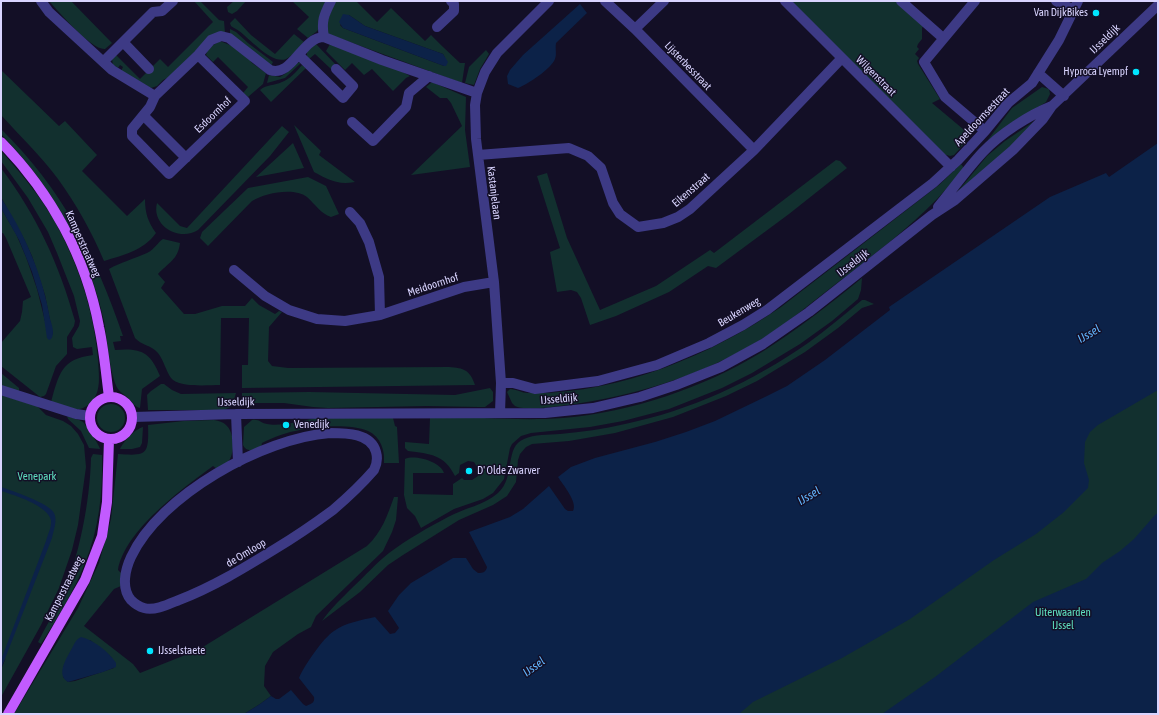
<!DOCTYPE html>
<html>
<head>
<meta charset="utf-8">
<style>
  body { margin:0 }
  #map { position:relative; width:1159px; height:715px; overflow:hidden; background:#130f26; font-family:"Asap Condensed",sans-serif }
  canvas { display:block }
  .frame { position:absolute; inset:0; border:2px solid #d9d4ff; pointer-events:none }
</style>
</head>
<body>
<div id="map">
<canvas width="1159" height="715"></canvas>
<div class="frame"></div>
</div>
<script>
const context = document.querySelector('canvas').getContext('2d');
context.lineJoin = 'round';
function fill(path, color) { context.fillStyle = color; context.fill(path, 'evenodd'); }
function strokePath(path, color, width, dash) { context.strokeStyle = color; context.lineWidth = width; context.lineCap = dash ? 'butt' : 'round'; context.setLineDash(dash || []); context.stroke(path); }
function label(font, color, halo, rows, align = 'center') {
  context.font = font + ' "Asap Condensed",sans-serif'; context.lineWidth = 3; context.setLineDash([]); context.textBaseline = 'middle'; context.strokeStyle = halo; context.fillStyle = color; for (const [text, x, y, turn = 0] of rows) {
    context.save(); context.translate(x, y); context.rotate((+turn || 0) * Math.PI / 180); context.textAlign = isNaN(turn) ? turn : align; if (halo) context.strokeText(text, 0, 0); context.fillText(text, 0, 0); context.restore();
  }
}
fill(new Path2D(`
  M49,1h22l41,42 -7,6c-14,1 -46,-37 -56,-48z
  M194,1h6l19,19 5,1 1,12 -17,5 -37,38 -8,4 -6,6 -6,2 -30,-17 2,-4 -3,-2 -2,3 -5,-3 -1,-6 3,-5 25,25 20,-20 8,8 45,-45z
  M234,1h12l-9,10 -5,3 -4,-2 -1,-5z
  M292,1h36l-9,28 -3,3 -8,6 -11,-9 12,-12z
  M335,1h21l21,21 14,-14 34,33 6,-6 11,11 18,17h5l-3,20 -134,-49 -3,-6zM349,15l16,11 78,28 2,4 -1,8 -101,-38 -3,-3z
  M790,1h106l28,24 -2,3v11l-4,5 -1,3 2,2 -4,5 4,4 -2,3 1,3 22,35 -8,4 31,26 11,-1 1,2 -8,9 -2,-1 -2,3 2,2 -11,12 -4,1 -7,-2z
  M235,18l16,17 24,19 19,-20 10,8c-5,6 -12,14 -18,17 -14,6 -37,-21 -47,-28 -2,-2 -6,-3 -8,-5l-1,-3z
  M230,29l6,3 12,11 25,19 -2,4 -41,-32z
  M220,41l17,7 11,9 4,6 14,10 -3,11 -15,13 -5,-4 5,-6 -30,-30 -5,5 -7,-7 2,-7z
  M315,43l22,23 -5,4 -17,-16 -6,5 -2,-3v-4z
  M330,44l71,27 9,5 -4,2 -13,13 -21,-22 -8,6 -12,-12 -7,7 -19,-19z
  M486,50l3,4 -9,15 -6,16 -9,-2 4,-16z
  M300,62h2l-17,16 -18,5 2,-8 11,2c8,-4 13,-12 20,-15z
  M302,65l4,3 -35,34 -11,-12c7,-6 14,-4 22,-8 8,-3 14,-10 20,-17z
  M1,70l58,56 6,-5 32,34 -15,16 45,45 18,-17c0,14 3,23 11,34 -13,18 -33,22 -52,28 -12,-29 -28,-57 -46,-82 -17,-23 -38,-43 -57,-64z
  M432,82l34,15 -1,33 5,37 -59,8 51,-49 -11,-23 -4,-5h-7l-14,-11z
  M1042,87l7,2 1,5 -4,8 -59,39 25,-33z
  M1042,116l-30,30 -58,50 33,-40 18,-15z
  M294,125l27,26 -2,4 36,27c-18,3 -26,-2 -41,-10z
  M282,126l7,6 -19,24 -72,74c-18,12 -47,-4 -41,-27l23,23 7,2z
  M1,129c62,61 94,125 122,207h-3l1,5 -8,1 2,8c25,-2 35,1 45,26l-18,13 -2,19c-5,-1 -7,-5 -11,-9 -4,-4 -8,-6 -11,-10 -8,-12 -11,-52 -14,-68 -16,-72 -52,-135 -103,-187z
  M293,143l11,25 -48,9z
  M1,151c20,22 40,46 55,73 23,42 38,88 42,136 1,17 5,39 -15,48 -9,4 -23,-3 -32,-6 8,-28 10,-43 42,-47l-1,-8 -15,2 -4,-2 -1,-9 7,-12 1,-5 -6,-25 -17,-43 -9,-21 -20,-34 -27,-37z
  M836,160l4,1 7,7 -58,46 -73,54 -8,-2 -39,26 -53,24 -26,9 -9,-27 -4,-6 -6,-2 -14,2 -7,-40 10,-4 -23,-72 10,-3 20,65 33,72 56,-24 54,-36 4,3z
  M961,164l3,4c-8,10 -17,20 -26,30 -30,31 -67,59 -101,85 -25,19 -49,40 -75,56 -56,34 -117,54 -181,64 -14,2 -56,9 -66,3l-3,-3 -5,-11 3,-3c6,0 12,4 18,4 88,2 182,-37 253,-86l158,-122z
  M1,168c36,48 58,96 74,153l-1,5 -7,11v17l-11,12 -10,28 -2,2 -4,1 -39,-31v-23l19,-22 2,-9 1,-11 8,-4 -25,-59 -3,-5h-2v-25l15,26 10,23 11,32 8,32 8,14 -8,-40 -13,-39 -8,-17 -23,-42z
  M308,177l18,9 13,28 -8,3c-10,-3 -16,-13 -24,-20 -13,-10 -42,-4 -55,4l-44,45 -8,-8 2,-6 46,-44z
  M163,239l17,4c-2,17 -12,20 -22,31l7,8 -4,6 23,26h11l27,-8h23l7,-8 7,7 16,9 4,-3 3,1 -13,15 -1,34 4,5 16,2 161,-1c15,1 21,3 26,18l-233,3v-23h6l1,-47h-28l-1,67c-11,0 -42,3 -49,-7 -5,-7 -7,-17 -13,-25 -7,-8 -17,-8 -23,-15l-26,-69c12,-7 25,-10 38,-16 8,-4 10,-10 16,-14z
  M862,278l-1,12 -3,9 -26,22 -32,23 -48,29 -30,15 -53,21 -46,12 -33,6 -59,6 -10,3 -9,8 -2,4 -6,31 -11,14 -10,6 -29,10 -33,19 -6,-12 -8,-8 -3,-13 1,-36c10,-5 36,3 39,14h-31v21l40,1v-11l9,-6 2,2h8l6,-4 1,-6 -5,-8 -6,-1 -8,4 -1,8 -4,3c-11,-22 -25,-22 -47,-25l-3,-3v-6l24,2 1,-26c18,0 36,0 54,0 26,1 52,2 79,0 69,-6 140,-30 199,-66 35,-22 68,-48 100,-74z
  M862,300h3l9,4 -12,4 -24,20 -33,24 -48,29 -31,15 -53,21 -58,16 -46,8 -37,3 -6,3 -6,7 -2,6 -2,22 -9,14 -14,9 -34,15 -56,35 -15,10 -28,27 -38,29c9,-13 20,-23 31,-34 12,-11 23,-24 36,-34 17,-13 40,-26 59,-36 16,-9 37,-12 50,-24 18,-16 6,-46 26,-54 10,-5 25,-4 36,-5 22,-2 43,-5 65,-10 64,-13 129,-43 183,-81 18,-13 36,-28 54,-43z
  M1,373l18,15v4l-18,-6z
  M1158,382v332h-482z
  M161,384h3l8,6 9,4 55,-1 -4,13 -8,4h-76l-1,-15 4,-4z
  M490,388l3,4v9l-8,6h-6l-52,-1 -99,2 -15,-1 -29,-4h-37l-5,-5v-5l67,-1 146,3z
  M1,395l36,11 9,9 17,6 8,5 7,8 6,11 2,22 -8,58 -6,25 -13,38 -18,37 -40,72v-28l5,-11 -5,8z
  M97 418a14 14 0 1 1 28 0a14 14 0 1 1-28 0Z
  M67,416c5,2 11,3 16,6 2,2 17,24 17,27l-11,-1 -8,-17 -13,-12z
  M315,418h78l2,8 2,1 2,36h-15c1,-12 -3,-26 -16,-32 -17,-7 -50,-5 -68,-1 -13,2 -26,7 -38,13l-1,4c-8,3 -14,6 -18,-2l1,-18 8,-7c8,-1 8,3 15,4 11,3 37,-3 48,-6z
  M214,420c5,1 9,2 12,5 8,7 9,25 4,34 -3,5 -8,8 -13,10l-4,-3c-31,23 -88,64 -95,104l3,3v13l-7,3 -30,37 49,38 7,9 58,-23 169,-104c15,-14 20,-30 27,-49h4l-2,23 -4,12 -9,19 -67,65 -5,11 -13,7 -25,18 -8,14 -1,20 7,10 -11,8 -16,10h-230l64,-106 21,-45 12,-44 7,-65c29,2 31,1 30,-29l36,-4zM90,640l21,17 3,11 -39,13 -7,1 -5,-5v-10z
  M143,427l-1,16 -2,4 -8,2h-12c3,-7 15,-20 23,-22z
  M93,454l9,1c1,37 -3,74 -17,108 -11,29 -28,55 -44,81l-3,-2c7,-14 16,-29 23,-44 18,-39 29,-97 30,-140z`), '#12302f');
fill(new Path2D(`
  M580,4l7,9 -31,30c-1,6 1,11 -1,16 -4,10 -27,25 -37,29l-10,-4 -1,-8 3,-6 13,-15z
  M343,14l6,1 16,11 78,28 5,8 -2,4h-2l-101,-38 -4,-6z
  M1158,143v247l-60,35 -8,7 -5,10 -1,21 5,17 -1,8 -24,24 -28,22 -42,26 -84,59 -68,39 -89,44 -14,12h-495l16,-10 11,-8 5,3h3l12,-9 12,14 3,2c5,-2 9,-3 8,-9l-15,-19c5,-12 24,-40 35,-47 11,-8 27,-11 41,-14l15,17 5,-1 4,-5 -11,-17 11,-16 12,-12 42,-25h13l7,11 5,4c5,0 8,-1 9,-6l-18,-35 41,-15 13,-8 26,-23 16,23 3,2h5c5,-9 -10,-26 -15,-34l13,-10 24,-9 60,-16 31,-10 29,-11 52,-25 20,-10 38,-26 65,-50 -1,-3 161,-110 56,-24 3,4z
  M1,198c24,36 42,78 49,121 2,6 5,15 1,20l-2,1 -2,-2 -5,-33 -10,-33 -13,-32 -18,-32z
  M1,487c11,4 48,16 53,26 4,7 -1,19 -2,25l-51,131v-9l45,-119c2,-7 6,-15 5,-21 -4,-15 -37,-25 -50,-29z
  M1158,513v201h-276l53,-37 98,-75 53,-23 16,-16 18,-12 14,-12 21,-24z
  M81,637c13,3 28,15 35,26v4l-13,5 -35,10c-12,-7 -2,-23 3,-32 3,-5 4,-10 10,-13z`), '#0c2248');
strokePath(new Path2D(`
  M41,1l8,11 63,58 43,26
  M605,1l30,28 119,121
  M785,1l166,166
  M901,1l42,37
  M975,1l-51,61 21,35 40,34
  M1056,1l18,9
  M437,27l17,-16v-7l-3,-3
  M635,29l29,-28
  M324,37c-3,-16 0,-22 7,-36
  M123,42l26,27
  M198,55l47,46 -76,73 -37,-38v-7l18,-22 5,-11 43,-41 13,-15 10,-4 8,2 41,32c22,8 32,-33 54,-33l58,23 95,33
  M299,55l44,43 10,-12 -17,-17
  M104,61l49,-49 9,-1 11,-10
  M1038,73l26,23
  M144,116l42,42
  M352,122l21,19 33,-34 3,-14 20,-17
  M478,155l91,-7 19,8 13,12 12,35 7,11 18,13 25,-4 15,-6 12,-8 64,-59 87,-91
  M938,207c15,-18 29,-38 45,-55 17,-18 46,-37 69,-46
  M350,212l10,11 9,19 10,35 1,38
  M234,270l31,26 24,14 28,9 28,2 35,-6 84,-28 30,-5
  M501,383h12l22,6 63,-8 59,-16 52,-22 34,-18 24,-15 166,-127 25,-23 27,-29 23,-28 24,-20 27,-43 19,-39
  M1,390l75,24 14,2
  M500,413l1,-30 -7,-101 -18,-143 -1,-34 2,-12 8,-21 12,-19 52,-52
  M236,414l2,48
  M133,417l103,-3 309,-1 48,-5 47,-11 36,-12 45,-18 42,-23 46,-32 123,-97 23,-15 58,-50 30,-31 9,-13 106,-101
  M330,433c16,0 41,0 46,19 2,7 1,12 -2,18 -13,15 -27,28 -41,40 -19,14 -38,27 -58,39 -31,19 -62,38 -96,51 -10,4 -24,11 -35,8 -4,-1 -10,-5 -13,-8 -10,-12 -6,-30 0,-43 29,-62 132,-119 199,-124z`), '#3d3a85', 10);
strokePath(new Path2D(`
  M1,142c50,51 85,115 98,185 5,23 7,47 10,70
  M90 418a21 21 0 1 1 42 0a21 21 0 1 1-42 0Z
  M8,714l77,-134 17,-44 5,-34 2,-63`), '#c25bff', 10);
for (const [x, y, r, color] of [
  [1096,13,4,"#00e5ff"],
  [1136,72,4,"#00e5ff"],
  [286,425,4,"#00e5ff"],
  [469,471,4,"#00e5ff"],
  [150,651,4,"#00e5ff"]
]) { const dot = new Path2D(); dot.arc(x, y, r, 0, 2 * Math.PI); context.fillStyle = color; context.fill(dot); strokePath(dot, '#130f26', 1.5); }
label('11px', '#d9d4ff', '#130f26', [
  ["Van DijkBikes",1088,13,"right"],
  ["Hyproca Lyempf",1128,72,"right"],
  ["Venedijk",294,425],
  ["D' Olde Zwarver",477,471],
  ["IJsselstaete",158,651]
], 'left');
label('11px', '#d9d4ff', '#130f26', [
  ["IJsseldijk",1105,39,-44],
  ["Lijsterbesstraat",688,66,46],
  ["Wilgenstraat",876,76,45],
  ["Esdoornhof",213,115,-44],
  ["Apeldoornsestraat",982,117,-47],
  ["Eikenstraat",691,190,-41],
  ["Kastanjelaan",494,193,83],
  ["Kamperstraatweg",83,244,66],
  ["IJsseldijk",853,263,-38],
  ["Meidoornhof",433,285,-18],
  ["Beukenweg",739,312,-31],
  ["IJsseldijk",559,399,-5],
  ["IJsseldijk",236,402,-1],
  ["de Omloop",246,553,-31],
  ["Kamperstraatweg",64,589,-63]
]);
label('11px', '#5fe0c0', '#130f26', [
  ["Venepark",37,477],
  ["Uiterwaarden",1063,613],
  ["IJssel",1063,626]
]);
label('italic 12px', '#62b6ff', '#130f26', [
  ["IJssel",1089,334,-30],
  ["IJssel",809,496,-31],
  ["IJssel",534,667,-36]
]);
</script>
</body>
</html>
